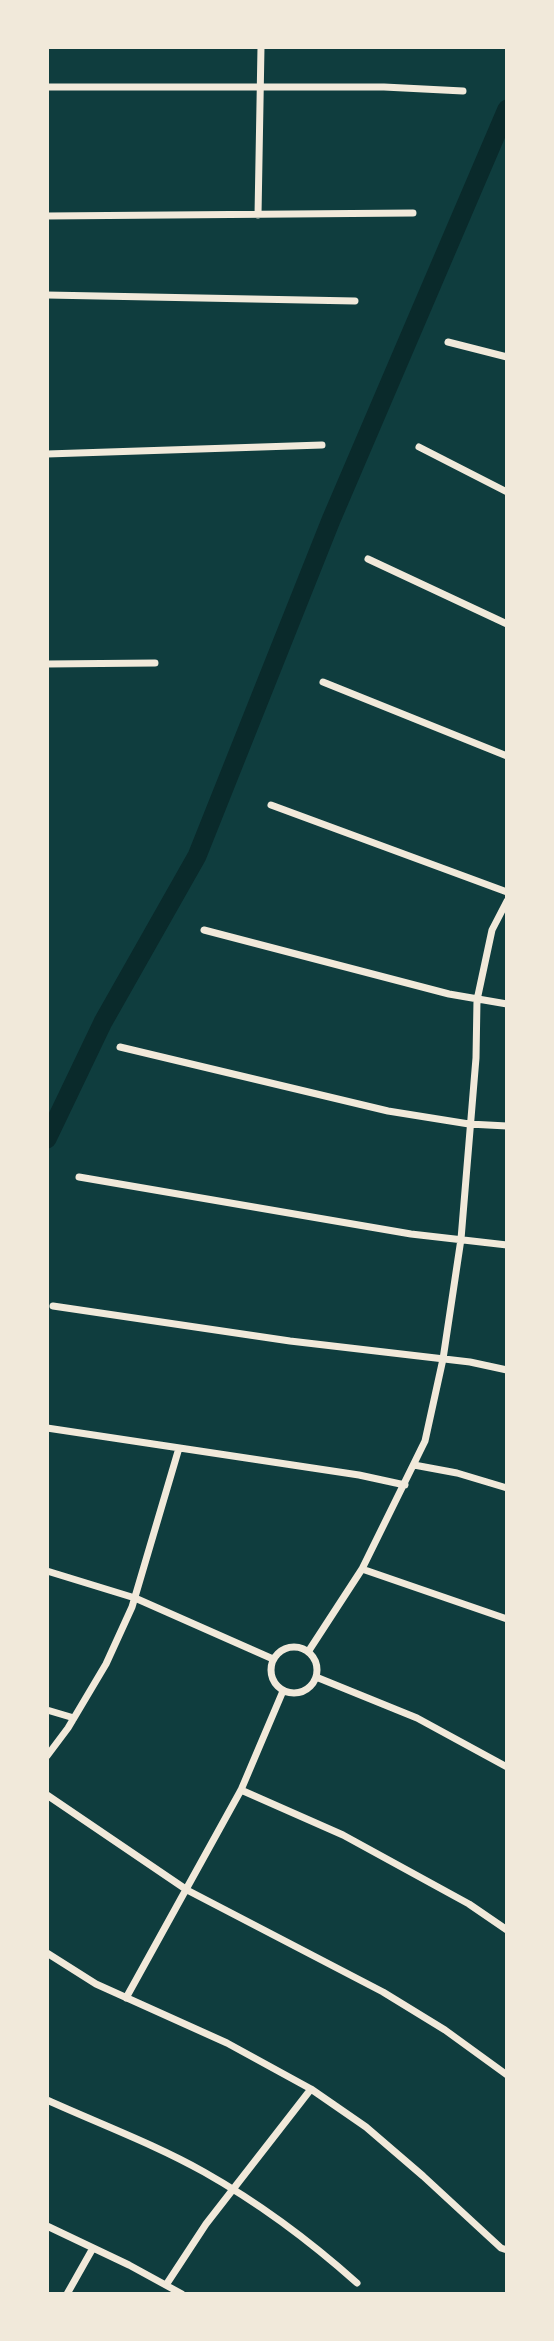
<!DOCTYPE html>
<html>
<head>
<meta charset="utf-8">
<style>
  body { margin:0 }
  #map { position:relative; width:554px; height:2341px; overflow:hidden; background:#0f3d3e; font-family:Karla,sans-serif }
  canvas { display:block }
  .frame { position:absolute; inset:0; border:49px solid #f1e9da; pointer-events:none }
</style>
</head>
<body>
<div id="map">
<canvas width="554" height="2341"></canvas>
<div class="frame"></div>
</div>
<script>
const context = document.querySelector('canvas').getContext('2d');
context.lineJoin = 'round';
function strokePath(path, color, width, dash) { context.strokeStyle = color; context.lineWidth = width; context.lineCap = dash ? 'butt' : 'round'; context.setLineDash(dash || []); context.stroke(path); }
strokePath(new Path2D(`
  M47,1139l56,-117 94,-166 134,-336 176,-411`), '#0a2a2b', 19);
strokePath(new Path2D(`
  M47,87h337l79,4
  M258,215l3,-168
  M47,216l366,-3
  M47,295l308,6
  M448,342l59,15
  M419,447l88,45
  M47,454l275,-9
  M368,559l139,65
  M47,664l108,-1
  M323,682l184,74
  M271,805l236,87
  M204,930l245,64 58,10
  M120,1047l268,64 81,13 38,2
  M79,1177l332,57 96,11
  M53,1306l237,35 180,21 37,8
  M47,1428l312,47 46,10
  M414,1465l43,8 50,15
  M362,1569l145,50
  M47,1571l88,27 138,61
  M271 1670a23 23 0 1 1 46 0a23 23 0 1 1-46 0Z
  M308,1652l54,-83 63,-128 18,-82 18,-120 15,-181 1,-58 15,-70 15,-29
  M316,1677l101,41 90,49
  M47,1710l27,8
  M47,1756l21,-28 38,-64 26,-57 47,-159
  M241,1790l102,45 126,69 38,26
  M47,1795l140,95 196,102 62,38 62,45
  M47,1953l49,31 131,59 84,46 55,38 57,49 78,72 6,2
  M126,1998l115,-208 42,-99
  M47,2100c53,24 107,44 157,72 55,31 106,69 153,111
  M47,2226l82,39 53,29
  M166,2285l40,-61 105,-135
  M67,2294l26,-46`), '#f1e9da', 7);
</script>
</body>
</html>
